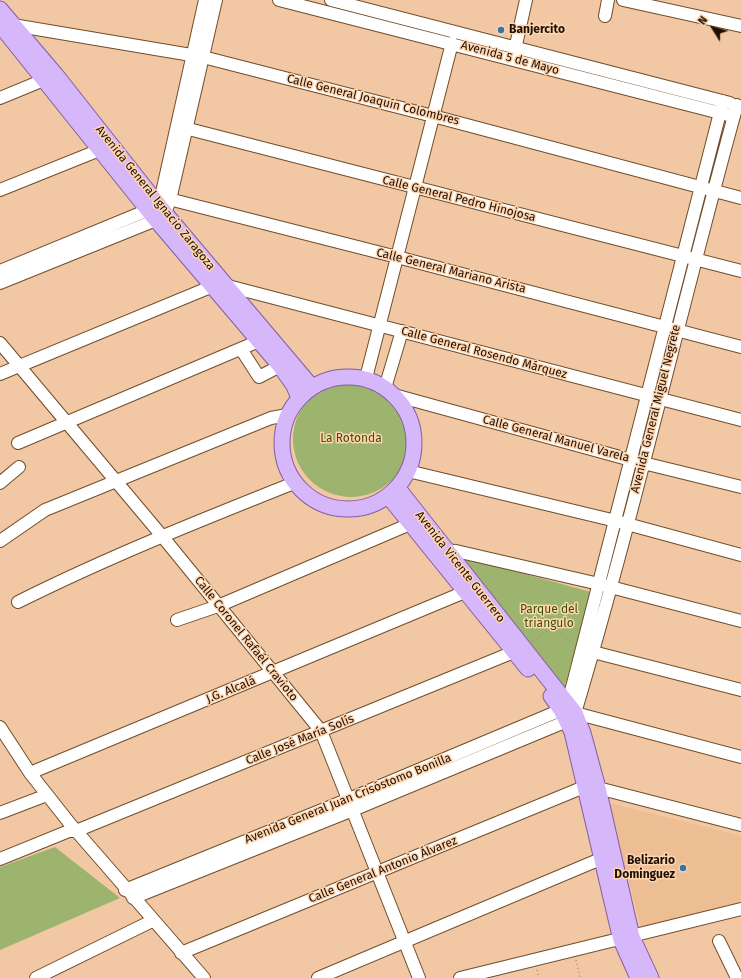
<!DOCTYPE html>
<html>
<head>
<meta charset="utf-8">
<style>
  body { margin:0 }
  #map { position:relative; width:741px; height:978px; overflow:hidden; background:#f1c8a3; font-family:"Fira Sans",sans-serif }
  canvas { display:block }
  .north { position:absolute; left:693px; top:8px; width:40px; height:40px; -webkit-text-stroke:3px #ffd5b0; paint-order:stroke; rotate:307deg; font-size:11px; font-weight:700; line-height:16px; text-align:center; color:#1f1004 }
  .north::after { content:''; display:block; margin:auto; width:14px; height:18px; background:#1f1004; clip-path:polygon(50% 0,100% 100%,50% 72%,0 100%) }
</style>
</head>
<body>
<div id="map">
<canvas width="741" height="978"></canvas>
<div class="north">N</div>
</div>
<script>
const context = document.querySelector('canvas').getContext('2d');
context.lineJoin = 'round';
function fill(path, color) { context.fillStyle = color; context.fill(path, 'evenodd'); }
function strokePath(path, color, width, dash) { context.strokeStyle = color; context.lineWidth = width; context.lineCap = dash ? 'butt' : 'round'; context.setLineDash(dash || []); context.stroke(path); }
function label(font, color, halo, rows, align = 'center') {
  context.font = font + ' "Fira Sans",sans-serif'; context.lineWidth = 3; context.setLineDash([]); context.textBaseline = 'middle'; context.strokeStyle = halo; context.fillStyle = color; for (const [text, x, y, turn = 0] of rows) {
    context.save(); context.translate(x, y); context.rotate((+turn || 0) * Math.PI / 180); context.textAlign = isNaN(turn) ? turn : align; if (halo) context.strokeText(text, 0, 0); context.fillText(text, 0, 0); context.restore();
  }
}
fill(new Path2D(`
  M606,802l135,34v65l-99,29z`), '#edbe94');
fill(new Path2D(`
  M293 439a58 58 0 1 1 116 0a58 58 0 1 1-116 0Z
  M458,560h16l117,32 -27,97z
  M55,847l65,51 -120,52v-83z`), '#9db46e');
const minor = new Path2D(`
  M279,0l449,115
  M331,0l399,103
  M623,0l118,26
  M605,16l3,-16
  M7,24l196,33 230,59 308,82
  M514,54l12,-54
  M0,98l51,-21
  M177,126l564,145
  M0,190l107,-43
  M161,197l236,60 344,90
  M0,271l148,-61 9,-7 4,-6 44,-197
  M0,283l156,-63 9,-7 5,-13 46,-200
  M0,343l162,193 159,195 98,247
  M241,349l18,28 21,-11
  M0,374l213,-88h15l513,134
  M366,378l86,-335
  M385,388l17,-57
  M394,395l237,65 110,27
  M18,443l248,-105
  M408,471l208,50 125,34
  M0,483l19,-16
  M0,541l45,-31 226,-92 16,-3
  M441,550l15,1 143,33 142,37
  M18,602c90,-45 183,-82 276,-119
  M177,620l41,-14 192,-82
  M593,652l148,38
  M575,713l166,44
  M0,727l30,46 41,52 133,153
  M30,773l442,-184
  M0,813l47,-18
  M0,859l69,-28h7l445,-182
  M125,890l224,-91 212,-89 7,-7 155,-602
  M133,898l220,-88 214,-89 8,-8c60,-201 106,-406 162,-608
  M719,941l18,37
  M181,953l403,-166 14,1 143,37
  M36,978l116,-57
  M318,978l292,-123
  M460,978l281,-69`);
const major = new Path2D(`
  M0,9l56,66 109,138 147,174
  M0,25l156,195 124,146 14,20 5,12
  M282 443a66 66 0 1 1 132 0a66 66 0 1 1-132 0Z
  M397,487l178,226 8,20 15,55 34,149 19,41
  M388,496l140,173
  M551,696l10,14 11,22 49,208 17,38`);
strokePath(minor, '#704d2b', 14);
strokePath(major, '#835da2', 17);
strokePath(new Path2D(`
  M533,641l18,-13 22,14
  M576,960l4,18
  M537,970l2,8`), '#ab8b6e', 1.5, [1, 3]);
strokePath(minor, '#fff', 12);
strokePath(major, '#d5b7fa', 15);
for (const [x, y, r, color] of [
  [501,30,4,"#3078ac"],
  [683,868,4,"#3078ac"]
]) { const dot = new Path2D(); dot.arc(x, y, r, 0, 2 * Math.PI); context.fillStyle = color; context.fill(dot); strokePath(dot, '#ffd5b0', 1.5); }
label('bold 12px', '#1f1004', '#ffd5b0', [
  ["Banjercito",509,30],
  ["Belizario",675,861,"right"],
  ["Dominguez",675,875,"right"]
], 'left');
label('12px', '#1f1004', '#ffd5b0', [
  ["Avenida 5 de Mayo",510,58,15],
  ["Calle General Joaquín Colombres",373,100,14],
  ["Avenida General Ignacio Zaragoza",155,198,51],
  ["Calle General Pedro Hinojosa",459,199,14],
  ["Calle General Mariano Arista",451,271,14],
  ["Calle General Rosendo Márquez",484,353,15],
  ["Avenida General Miguel Negrete",656,409,-76],
  ["Calle General Manuel Varela",556,439,15],
  ["Avenida Vicente Guerrero",460,567,52],
  ["Calle Coronel Rafaél Cravioto",246,639,51],
  ["J.G. Alcalá",231,690,-22],
  ["Calle José María Solís",300,740,-22],
  ["Avenida General Juan Crisóstomo Bonilla",348,799,-22],
  ["Calle General Antonio Álvarez",383,870,-22]
]);
label('12px', '#3d4e06', '#ffd5b0', [
  ["La Rotonda",351,439],
  ["Parque del",549,610],
  ["triangulo",549,624]
]);
</script>
</body>
</html>
